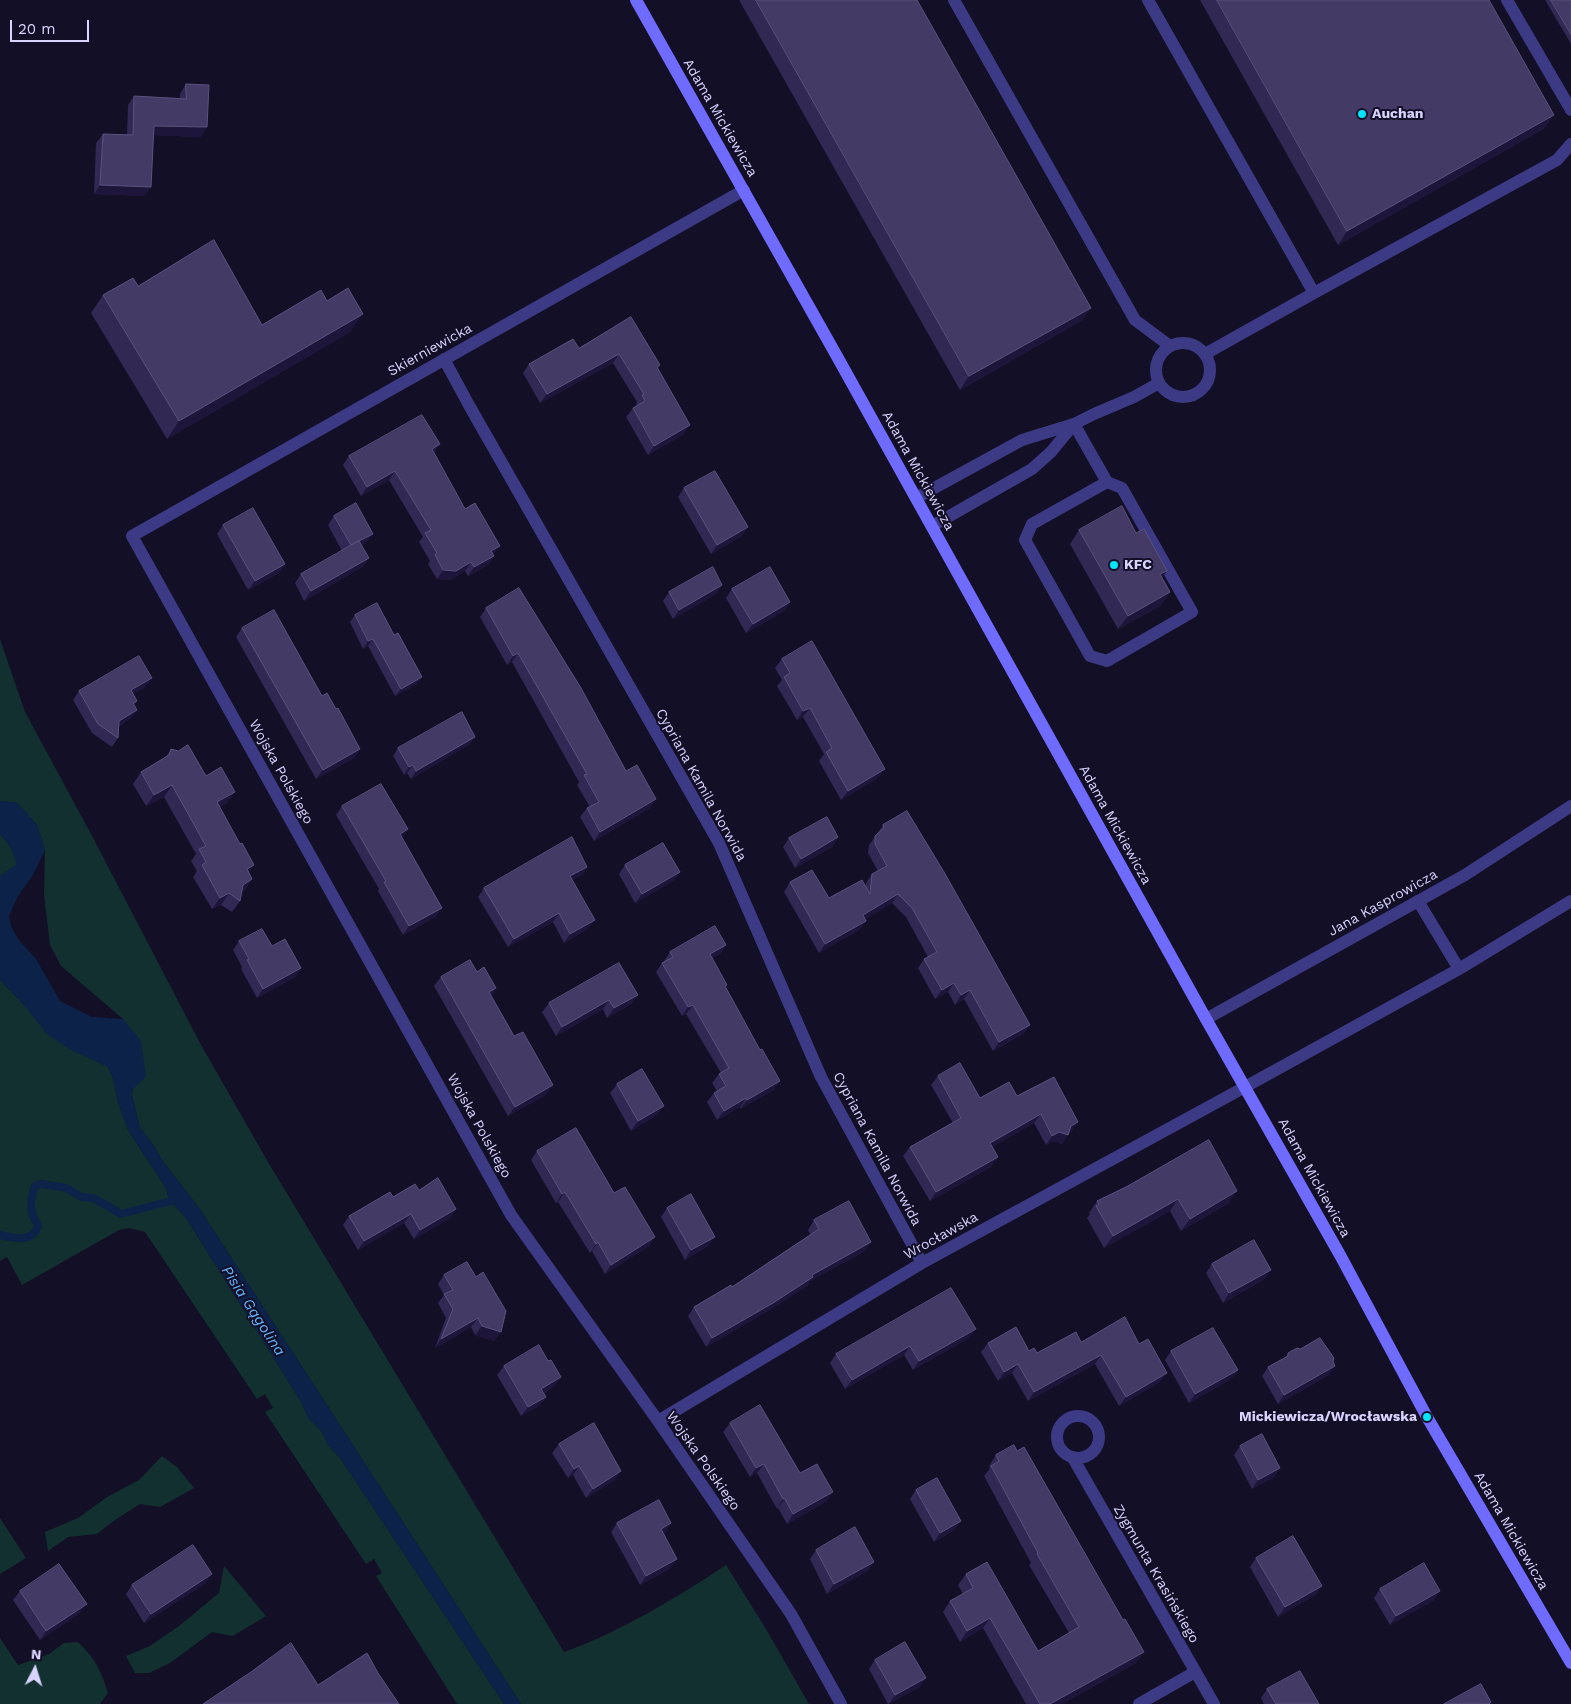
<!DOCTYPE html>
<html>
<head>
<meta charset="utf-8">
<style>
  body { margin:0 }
  #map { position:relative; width:1571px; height:1704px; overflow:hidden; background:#130f26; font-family:"Work Sans",sans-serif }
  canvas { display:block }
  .north { position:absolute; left:10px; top:1644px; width:50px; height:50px; -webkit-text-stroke:4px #130f26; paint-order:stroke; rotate:5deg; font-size:14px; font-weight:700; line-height:20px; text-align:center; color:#d9d4ff }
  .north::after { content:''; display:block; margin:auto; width:18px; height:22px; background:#d9d4ff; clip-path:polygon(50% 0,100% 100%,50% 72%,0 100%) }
  .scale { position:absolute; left:10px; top:20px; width:79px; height:22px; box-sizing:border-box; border:2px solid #d9d4ff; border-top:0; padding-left:6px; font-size:15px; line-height:18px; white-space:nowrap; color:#d9d4ff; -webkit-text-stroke:4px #130f26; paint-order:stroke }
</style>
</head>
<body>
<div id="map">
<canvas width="1571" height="1704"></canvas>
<div class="north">N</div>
<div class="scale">20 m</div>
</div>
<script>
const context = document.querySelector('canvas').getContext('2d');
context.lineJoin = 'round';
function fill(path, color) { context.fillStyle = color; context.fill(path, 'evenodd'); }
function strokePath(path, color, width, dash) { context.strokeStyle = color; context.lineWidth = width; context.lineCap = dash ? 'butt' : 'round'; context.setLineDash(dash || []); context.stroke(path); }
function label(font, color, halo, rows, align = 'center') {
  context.font = font + ' "Work Sans",sans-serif'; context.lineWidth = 4; context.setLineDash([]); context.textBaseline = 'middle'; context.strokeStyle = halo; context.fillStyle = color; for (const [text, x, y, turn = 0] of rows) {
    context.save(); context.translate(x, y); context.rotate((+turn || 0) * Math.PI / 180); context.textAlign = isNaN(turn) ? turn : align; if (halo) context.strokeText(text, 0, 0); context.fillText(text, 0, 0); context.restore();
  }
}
fill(new Path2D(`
  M0,639l25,73 65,120 110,211 68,119 296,490c54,-19 114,-55 162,-87l40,64 43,75h-288l-322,-496 -37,-48 -10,-17 -12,-15 -8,-32 1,-7 -10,-70 -62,-53 -11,-21 -6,-51 1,-44 -8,-25 -20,-22 -17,-2z
  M0,834l10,12 8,19 -18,11z
  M0,980l23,24 85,63 5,11 5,24 10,28 38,58 3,12 17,18 114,182 8,17 14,15 6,13 12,13 164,246h-47l-81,-128 6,-3 -8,-14 -8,5 -101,-152 8,-4 -8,-14 -8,5 -112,-167 -16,-4 -10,2 -97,55 -15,-28 -7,4z
  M162,1456l15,11 17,21 -34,19 -20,-3 -25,16 -18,14 -29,3 -20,14 -3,-19 33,-14 29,-21 32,-17z
  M0,1518l26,40 -26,16z
  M224,1566l42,50 -33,20 -21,-4 -42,31 -21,10h-14l-9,-17 24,-10 29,-20 40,-33z
  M0,1638l18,27 31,-11 15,-11 14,-1c18,17 23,29 30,51l-8,11h-100z`), '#12302f');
fill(new Path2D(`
  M0,801l17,2 20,22 8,25 -12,25 -15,21 -9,20 2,10 7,13 18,20 24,42 32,16 31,2 18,22 5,36 -13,12 -1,7 8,32 12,15 10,17 37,48 322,496h-17l-164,-246 -12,-13 -6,-13 -14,-15 -8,-17 -114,-182 -17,-18 -3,-12 -38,-58 -10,-28 -5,-24 -5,-11 -41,-19 -21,-15 -23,-29 -23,-24v-104l17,-12 -7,-18 -10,-12z`), '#0c2248');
strokePath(new Path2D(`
  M0,1235c14,3 31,8 38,-8 0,-3 -2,-5 -3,-7 -6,-10 -4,-24 0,-34l6,-2 21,3 8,3 11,7 13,1 27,16 57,-15`), '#0c2248', 8);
strokePath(new Path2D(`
  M954,0l181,320 35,26
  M1148,0l166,293 -109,61
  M1507,0l64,110
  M1314,293l243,-133 14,-16
  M1156 370a27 27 0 1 1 54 0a27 27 0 1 1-54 0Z
  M1074,424l33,58 15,6 70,124 -85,49 -17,-5 -65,-116 7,-16 75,-42
  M916,498l106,-58 52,-16 20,-10 40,-17 25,-14
  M932,526l100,-57 19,-17 23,-28
  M1418,901l41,68 112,-68
  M1245,1087l214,-118`), '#3d3a85', 12);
strokePath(new Path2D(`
  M744,190l-612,346 379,679 147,206 133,193 50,90
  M444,359l26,48 249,436 102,234 101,186
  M1206,1019l259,-144 106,-69
  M1057 1437a21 21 0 1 1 42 0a21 21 0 1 1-42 0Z
  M658,1421l264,-158 323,-176
  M1073,1458l141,246
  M1139,1704l56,-32`), '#3d3a85', 12);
strokePath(new Path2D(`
  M636,0l198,351 372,668 134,236 87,162 144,246`), '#6f6bff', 12);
fill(new Path2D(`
  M739,0h178l174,308 -10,13 -121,69z
  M1200,0h289l56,128 -207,117z
  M1545,0h26v44z
  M186,84l15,53 -48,-2 -2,52 -7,9 -50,-2 2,-51 7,-9 24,1 1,-30 6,-9 46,2v-4z
  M138,286l124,39 65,-24 23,31 -183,107 -76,-126 12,-18z
  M631,317l29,48 -2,3 26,66 -36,21 -22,-38 7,-9 4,-2 -1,-2 1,-2 -24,-39 -73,40 -17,-30 6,-9 50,-16z
  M434,453l31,56 29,47 -6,9 -20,11 -3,-5 -15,9 -13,-1 -9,-15 2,-3 -11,-19 4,-5 -34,-57 -28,16 -18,-31 6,-9z
  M684,488l58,48 -31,18 -33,-57z
  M334,516l32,27 -5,2 8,13 -7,9 -58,34 -9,-18 6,-9 41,-23 -14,-26z
  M223,525l62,39 -6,9 -31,17 -31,-56z
  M1079,530l57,3 34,59 -10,14 -42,23 -48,-85z
  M722,585l-6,9 -43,25 -10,-18 6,-9z
  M732,589l58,13 -6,9 -38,22 -20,-35z
  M486,608l140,163 24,37 -56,33 -14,-24 7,-9 3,-1 -13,-22 2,-3 -67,-120 -5,3 -27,-48z
  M355,615l62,69 -22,12 -27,-50 -5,3 -13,-27z
  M242,628l80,68 38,53 -6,9 -38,21 -80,-142z
  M782,659l96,119 -37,22 -22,-39 5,-7 -21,-37 -6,3 -20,-34 5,-6 -7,-12z
  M145,687l-12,7 4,7 -3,4 -4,14 -11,7 -1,12 -6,9 -20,-14 -19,-33 6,-9z
  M475,737l-5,7 -59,35 -4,-6 -3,2 -11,-19 5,-8z
  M171,749l35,27 21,27 -7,4 32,72 -8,12 -3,2 -1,8 -8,11 -11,-7 -9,4 -19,-32 4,-6 -6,-10 5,-7 -32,-57 -18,9 -13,-22 8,-12 24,-14z
  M342,806l66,23 -6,8 40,71 -7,9 -32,18 -25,-44 1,-2 -43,-74z
  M883,825l147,200 -7,9 -30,17 -29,-52 -9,6 -7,-13 -13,7 -17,-31 6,-9 4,-2 -22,-40 -14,-14 -27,16 1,2 -7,9 -40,23 -35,-61 6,-10 39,16 37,-13v-2l6,-9 6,-3 -10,-18 1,-8z
  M838,837l-6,10 -37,21 -12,-21 6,-9z
  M625,865l55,7 -7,9 -38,22 -16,-29z
  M587,867l-5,8 -10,5 17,48 -25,15 -11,-21 -45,25 -30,-50 6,-9z
  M239,941l33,5 29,22 -6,9 -38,21 -16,-29 1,-2 -9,-17z
  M726,945l-6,9 -8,4 62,132 -34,19v-2l-23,13 -10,-18 7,-9 3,-2 -5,-8 7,-9 2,-1 -35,-59 -4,2 -26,-44 6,-9 2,-1v-1l6,-9z
  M477,972l19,16 -5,8 56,98 -39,22 -74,-130 7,-9z
  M638,995l-7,9 -24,14 -4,-9 -47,27 -14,-24 7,-9z
  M938,1076l42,22 37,-2 55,35 -3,2 -7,11 -9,-3 -7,4 -12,-22 -42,24 -1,20 -61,34 -27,-45 7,-9 43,-24 -22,-38z
  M617,1084l40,31 -26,16 -21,-38z
  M537,1151l112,95 -44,28 -13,-23 -2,2 -32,-51 -2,1 -25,-43z
  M1126,1187l103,16 -48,28 -11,-20 -66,37 -17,-30 3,-4 -1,-1 8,-12z
  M419,1190l37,19 -6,9 -36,21 -10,-16 -46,27 -15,-25 6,-9 44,-19z
  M667,1208l41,38 -23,14 -24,-43z
  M814,1220l51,31 -55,30 -3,5 -41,26 -60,35 -18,-31 6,-9 38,-20 79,-52 -3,-5z
  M1212,1264l53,15 -42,24 -17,-30z
  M444,1275l57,57 -7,9 -19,-6 -4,-8 -36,21 11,-30 -8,-15 6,-8 -6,-11z
  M969,1338l-56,32 -9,-15 -59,34 -15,-26 6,-9z
  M1081,1342l79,40 -41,24 -24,-42 -67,37 -16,-28 -14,8 -17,-29 7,-9 41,8 8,2z
  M1171,1351l67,19 -7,9 -42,24 -24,-43z
  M1288,1353l45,8 -4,14 -51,29 -16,-28 6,-9 17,-9z
  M548,1361l13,16 -7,9 -10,7 2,4 -7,9 -18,10 -24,-41 7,-9z
  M730,1423l70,50 27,28 -40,23 -9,-16 -1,1 -20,-36 -7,4 -27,-45z
  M559,1444l56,36 -29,18 -13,-23 -5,3 -16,-25z
  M1240,1446l34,31 -22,12 -18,-34z
  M996,1455l140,208 -74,41h-36l-43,-76 -23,14 -17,-30 7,-11 13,-7 -5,-9 8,-11 72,77 31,-18 -40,-68 2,-2 -47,-87 6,-8 -1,-2z
  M916,1490l45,31 -7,9 -20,12 -24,-43z
  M617,1523h54l-6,9 -2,1 8,35 -31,17 -29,-53z
  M816,1550l58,12 -7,9 -40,23 -17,-35z
  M1256,1558l66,28 -7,9 -37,22 -28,-50z
  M206,1583l-62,40 -18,-29 6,-9z
  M1380,1589l54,11 -44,25 -16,-27z
  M20,1591l60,22 -40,27 -27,-40z
  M875,1660l45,27 -32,17 -19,-35z
  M1267,1689l52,15h-55l-3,-6z`), '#312854');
fill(new Path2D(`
  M1554,115l-9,13 -207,117 9,-14z
  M154,126l53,1 -6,10 -53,-2z
  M100,185l51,2 -7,9 -50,-2z
  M1091,308l-10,13 -121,69 9,-14z
  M363,314l-13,18 -183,107 12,-18z
  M619,354l-6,9 -73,40 7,-9z
  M690,425l-6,9 -36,21 6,-9z
  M440,444l-6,10 -2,-5z
  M395,471l-6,9 -28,16 6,-9z
  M748,527l-6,9 -31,18 6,-9z
  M373,534l-7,9 -21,12 6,-10z
  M500,546l-7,9 -2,-4z
  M494,556l-6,9 -20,11 6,-9z
  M369,558l-7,9 -58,34 7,-10z
  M471,562l-6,9 -15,9 -13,-1 6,-9z
  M285,564l-6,9 -31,17 7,-9z
  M1167,571l-10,13 3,-10z
  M722,585l-6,9 -43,25 6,-9z
  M1170,592l-10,14 -42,23 10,-13z
  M790,602l-6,9 -38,22 7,-9z
  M373,639l-5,7 -5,3 5,-8z
  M518,653l-6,9 -5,3 6,-9z
  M422,677l-5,7 -22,12 6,-7z
  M152,678l-7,9 -21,12 7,-9z
  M810,708l-7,9 -6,3 6,-9z
  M137,710l-7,9 -18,11 7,-9z
  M475,737l-5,7 -59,35 5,-8z
  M360,749l-6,9 -38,21 7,-9z
  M413,765l-6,8 -3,2 5,-8z
  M885,769l-7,9 -37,22 7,-9z
  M172,785l-8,12 -18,9 8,-11z
  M235,792l-8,11 -18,11 8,-12z
  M656,799l-6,9 -56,33 6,-9z
  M408,829l-7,10 -1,-5z
  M838,837l-6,10 -37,21 6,-9z
  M254,865l-8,11 1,-7z
  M587,867l-5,8 -18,10 6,-9z
  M680,872l-7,9 -38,22 7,-9z
  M252,879l-8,12 -10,6 9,-12z
  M229,893l-8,12 -9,4 8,-11z
  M898,894l-6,9 -36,22 7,-10z
  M442,908l-7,9 -32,18 6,-9z
  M559,913l-6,9 -45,25 6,-8z
  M595,920l-6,8 -25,15 6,-9z
  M866,921l-7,9 -40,23 6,-9z
  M726,945l-6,9 -16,9 6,-9z
  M301,968l-6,9 -38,21 6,-9z
  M954,983l-6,9 -13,7 7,-9z
  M496,988l-6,9 -1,-5z
  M970,990l-6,9 -9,6 6,-10z
  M638,995l-7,9 -24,14 7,-10z
  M609,1000l-6,9 -47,27 6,-9z
  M693,1005l-7,9 -4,2 6,-9z
  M1030,1025l-7,9 -30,17 6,-9z
  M780,1081l-6,9 -34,19 7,-9z
  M553,1085l-6,9 -39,22 7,-9z
  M746,1098l-6,9 -23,13 7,-9z
  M664,1106l-7,9 -26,16 7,-10z
  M1041,1114l-7,9 -51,29 7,-9z
  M1078,1122l-6,9 -6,3 2,1 -6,9 -9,-3 -7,4 6,-9z
  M998,1157l-7,10 -61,34 6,-9z
  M1237,1191l-8,12 -48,28 9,-12z
  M565,1192l-7,10 -2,1 6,-9z
  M1178,1199l-8,12 -66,37 9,-12z
  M456,1209l-6,9 -36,21 6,-9z
  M411,1214l-7,9 -46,27 6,-9z
  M655,1237l-6,9 -44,28 6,-9z
  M715,1237l-7,9 -23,14 6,-10z
  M598,1242l-6,9 -2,2 6,-9z
  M871,1242l-6,9 -55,30 -3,5 -41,26 -60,35 6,-9 100,-63z
  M1271,1270l-6,9 -42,24 6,-10z
  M478,1318l-7,9 -36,21 6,-9z
  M482,1326l19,6 -7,9 -19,-6z
  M976,1329l-7,9 -56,32 6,-9z
  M910,1346l-6,9 -59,34 7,-9z
  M1101,1355l-6,9 -67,37 6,-9z
  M1018,1364l-6,9 -14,8 6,-9z
  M1335,1366l-6,9 -51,29 6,-9z
  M1238,1370l-7,9 -42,24 6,-9z
  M1167,1373l-7,9 -41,24 7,-9z
  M561,1377l-7,9 -19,12 6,-9z
  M546,1397l-7,9 -18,10 7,-9z
  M764,1464l-7,9 -7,4 6,-9z
  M579,1466l-6,9 -5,3 6,-9z
  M1280,1468l-6,9 -22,12 6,-9z
  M621,1471l-6,9 -29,18 7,-9z
  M833,1492l-6,9 -40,23 6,-10z
  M783,1499h2l-7,9 -1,1z
  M961,1521l-7,9 -20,12 6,-9z
  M671,1523l-6,9 -11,6 7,-9z
  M677,1559l-6,9 -31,17 6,-9z
  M874,1562l-7,9 -40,23 7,-10z
  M212,1574l-6,9 -62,40 7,-9z
  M1322,1586l-7,9 -37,22 7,-10z
  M1440,1591l-6,9 -44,25 6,-9z
  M87,1604l-7,9 -40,27 6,-9z
  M990,1618l-7,10 -23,14 7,-11z
  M1144,1652l-8,11 -74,41h-12z
  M926,1678l-6,9 -31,17 6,-9z`), '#1d163a');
const building = new Path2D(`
  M756,0h161l174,308 -122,68z
  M1217,0h272l65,115 -207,116z
  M1551,0h20v34z
  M186,84l23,1 -2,42 -53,-1 -3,61 -51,-2 3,-51 30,1 1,-39 52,3z
  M214,240l48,85 59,-35 6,11 21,-13 15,26 -184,107 -76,-126 30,-17 5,8z
  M631,317l29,48 -3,2 33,58 -36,21 -21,-38 12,-7 -3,-6 2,-1 -25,-40 -72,40 -18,-30 44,-25 6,9z
  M422,415l18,29 -8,5 33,60 10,-6 25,43 -9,5 3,5 -20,11 -3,-5 -15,9 -13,-1 -8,-15 2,-2 -12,-20 6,-3 -36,-59 -28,16 -18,-31z
  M715,471l33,56 -31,18 -33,-57z
  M356,503l17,31 -22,11 -17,-29z
  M1122,506l14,27 8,-4 23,42 -7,3 10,18 -42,24 -49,-86z
  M253,508l32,56 -30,17 -32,-56z
  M359,541l10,17 -58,33 -10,-17z
  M713,567l9,18 -43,25 -10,-18z
  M770,567l20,35 -37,22 -21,-35z
  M519,588l62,100 45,83 11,-6 19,34 -56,33 -13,-24 12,-6 -15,-27 3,-1 -69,-121 -5,3 -27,-48z
  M377,603l17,32 4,-2 24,44 -21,12 -28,-50 -5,2 -13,-26z
  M274,610l48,86 5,-3 9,16 2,-1 22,41 -37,21 -81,-142z
  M812,641l73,128 -37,22 -22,-39 6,-4 -22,-40 -7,3 -19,-34 6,-4 -8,-14z
  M139,656l13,22 -21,12 6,11 -4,2 4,7 -18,11 -1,17 -20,-14 -19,-33z
  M462,712l13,25 -59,34 -3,-6 -4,2 -11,-19z
  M188,745l18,31 15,-9 14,25 -18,10 23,42 2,-1 12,22 -7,4 5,10 -9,6 -3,16 -11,-8 -9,5 -18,-33 4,-3 -7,-13 7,-3 -34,-61 -18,10 -13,-23 28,-17 2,-6 7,2z
  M381,784l27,45 -8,5 42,74 -33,18 -25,-44 2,-1 -44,-75z
  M907,811l37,61 86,153 -31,17 -29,-52 -9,5 -7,-12 -12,7 -18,-31 13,-7 -25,-44 -14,-14 -35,21 3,6 -41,23 -35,-62 22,-12 17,28 33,-18 8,14 2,-20 15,-8 -12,-22v-8l9,-8 -1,-3z
  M827,817l11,20 -37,22 -12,-21z
  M572,837l15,30 -17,9 25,44 -25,14 -11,-21 -45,26 -30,-51z
  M663,843l17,29 -38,22 -17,-29z
  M715,926l11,19 -16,9 17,31 -2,1 35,64 2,-1 18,32 -33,19 -1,-2 -22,13 -10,-18 12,-7 -7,-12 10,-6 -36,-63 -5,2 -26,-44 11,-6 -3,-5z
  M262,929l10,17 13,-7 16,29 -38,21 -16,-29 2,-1 -10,-18z
  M470,960l7,12 7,-5 12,21 -7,4 25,44 9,-4 30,53 -38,22 -74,-130z
  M619,963l19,32 -24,13 -5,-8 -47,27 -13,-24z
  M960,1063l20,35 29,-16 8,14 37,-19 24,45 -7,4 -3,9 -9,-3 -7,4 -11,-22 -51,29 8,14 -62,35 -26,-45 51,-29 -23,-42z
  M642,1069l22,37 -26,15 -21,-37z
  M576,1128l38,65 11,-6 30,50 -44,28 -13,-23 -2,2 -31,-52 -3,2 -25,-43z
  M1209,1140l28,51 -47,28 -12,-20 -65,37 -17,-30 3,-2 -2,-3 29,-14z
  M438,1178l18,31 -36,21 -9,-16 -47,27 -15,-25 41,-24 3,5 22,-13 4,6z
  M691,1194l24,43 -24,13 -24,-42z
  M849,1201l22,41 -59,33 1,2 -40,26 -61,35 -18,-31 37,-22 1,2 87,-58 -5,-9z
  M1254,1240l17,30 -42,23 -17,-29z
  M467,1262l9,15 7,-5 23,39 -5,21 -19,-6 -4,-8 -37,21 12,-30 -9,-15 9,-4 -9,-15z
  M951,1288l25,41 -57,32 -9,-15 -58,34 -16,-26z
  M1125,1317l14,27 9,-5 19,34 -41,24 -25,-42 -67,37 -16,-28 -14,8 -16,-29 28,-16 13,24 5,-3 3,5 39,-21 5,10z
  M1213,1328l25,42 -43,24 -24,-43z
  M1320,1338l14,20 -1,3 2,5 -51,29 -16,-28 20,-11v-3l9,-5 3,1z
  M539,1345l9,16 3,-1 10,17 -20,12 5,8 -18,10 -24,-41z
  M760,1405l40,68 17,-9 16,28 -40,22 -8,-15h-2l-19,-35 -8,4 -26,-45z
  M594,1423l27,48 -28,18 -14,-23 -5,3 -15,-25z
  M1262,1434l18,34 -22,12 -18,-34z
  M1014,1445l3,6 7,-4 99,173 2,-1 19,33 -94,52h-10l-50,-86 -23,13 -17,-30 23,-13 -7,-14 21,-12 51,89 41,-24 -42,-73 1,-1 -47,-87 8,-5 -3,-6z
  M937,1478l24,43 -21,12 -24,-43z
  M659,1500l12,23 -10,6 16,30 -31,17 -29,-53z
  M855,1527l19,35 -40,22 -18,-34z
  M1293,1536l29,50 -37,21 -29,-49z
  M193,1545l19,29 -61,40 -19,-29z
  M1424,1563l16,28 -44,25 -16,-27z
  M59,1564l28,40 -41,27 -26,-40z
  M905,1642l21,36 -31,17 -20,-35z
  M291,1643l27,42 49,-32 11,20 21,31h-196l48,-32z
  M1300,1671l19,33h-43l-9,-15z
  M1481,1684l10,18 -2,2h-45z`);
fill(building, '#433a66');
strokePath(building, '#5a527e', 1);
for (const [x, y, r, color] of [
  [1362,114,5,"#00e5ff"],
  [1114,565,5,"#00e5ff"],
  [1427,1417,5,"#00e5ff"]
]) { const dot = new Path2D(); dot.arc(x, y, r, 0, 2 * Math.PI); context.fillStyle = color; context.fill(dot); strokePath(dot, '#130f26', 2); }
label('bold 14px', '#d9d4ff', '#130f26', [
  ["Auchan",1372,114],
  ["KFC",1124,565],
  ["Mickiewicza/Wrocławska",1417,1417,"right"]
], 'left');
label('14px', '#d9d4ff', '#130f26', [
  ["Adama Mickiewicza",720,118,60],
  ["Skierniewicka",430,350,-29],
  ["Adama Mickiewicza",918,471,61],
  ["Wojska Polskiego",281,772,61],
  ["Cypriana Kamila Norwida",701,785,61],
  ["Adama Mickiewicza",1115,825,61],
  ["Jana Kasprowicza",1383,903,-29],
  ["Wojska Polskiego",479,1126,61],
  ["Cypriana Kamila Norwida",877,1149,62],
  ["Adama Mickiewicza",1314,1178,61],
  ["Wrocławska",941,1236,-29],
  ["Wojska Polskiego",703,1461,55],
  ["Adama Mickiewicza",1511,1531,60],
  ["Zygmunta Krasińskiego",1156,1574,60]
]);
label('italic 15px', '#62b6ff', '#130f26', [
  ["Pisia Gągolina",253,1311,57]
]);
</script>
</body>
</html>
